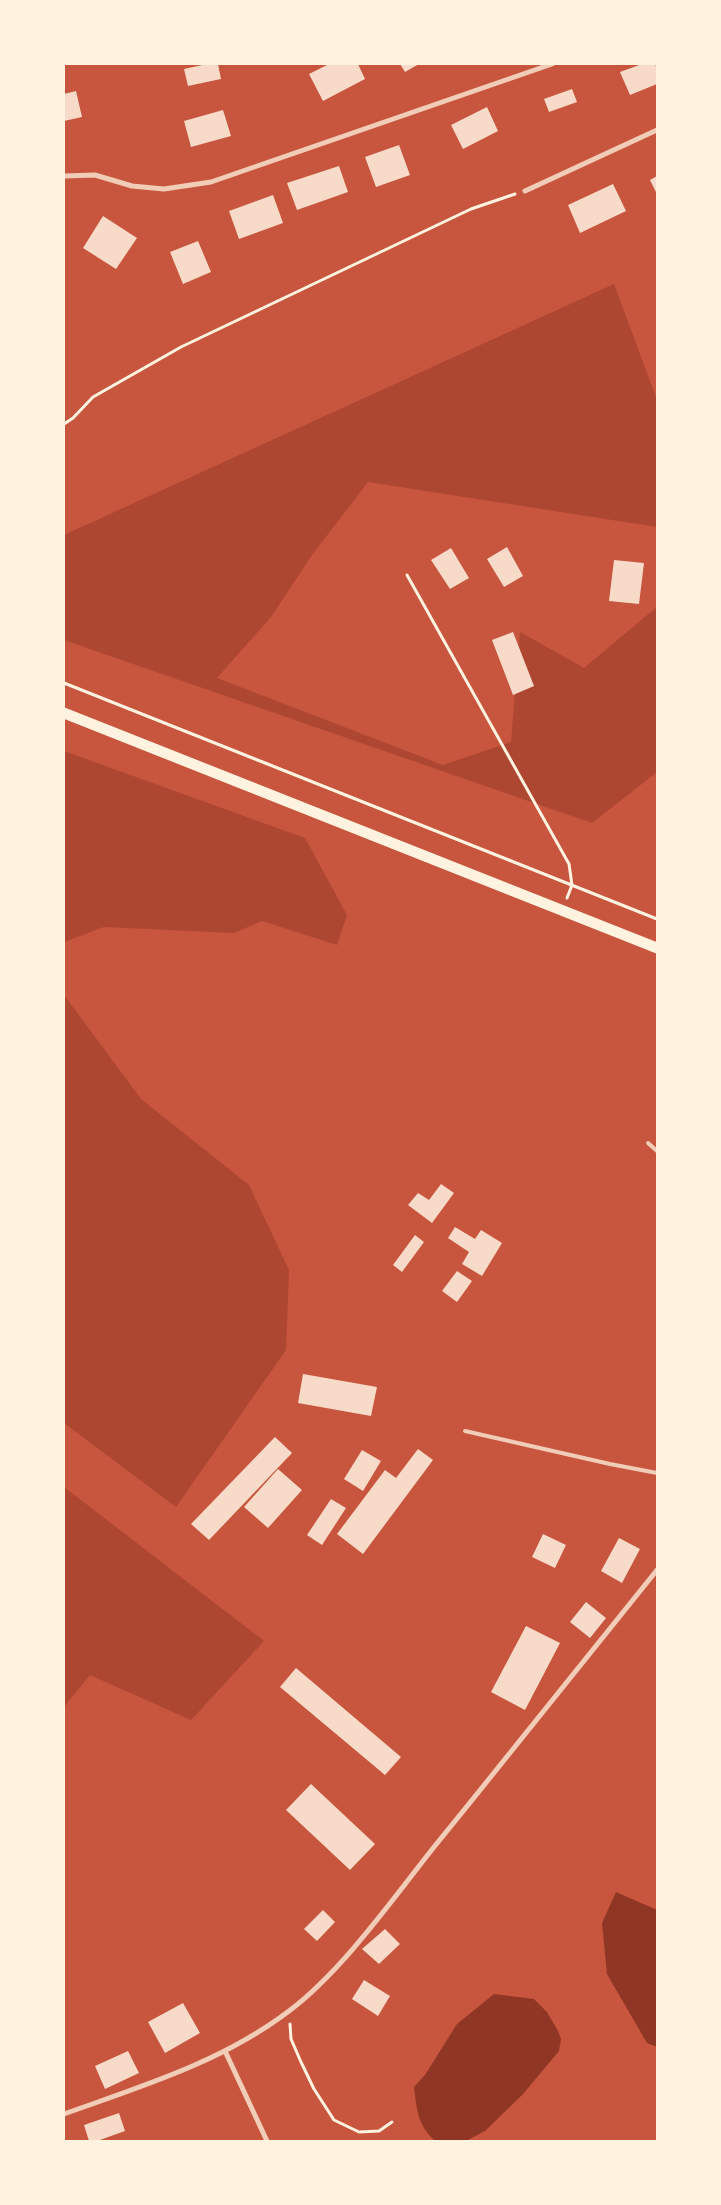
<!DOCTYPE html>
<html>
<head>
<meta charset="utf-8">
<style>
  body { margin:0 }
  #map { position:relative; width:721px; height:2205px; overflow:hidden; background:#c8553d; font-family:Barlow,sans-serif }
  canvas { display:block }
  .frame { position:absolute; inset:0; border:65px solid #fff3e0; pointer-events:none }
</style>
</head>
<body>
<div id="map">
<canvas width="721" height="2205"></canvas>
<div class="frame"></div>
</div>
<script>
const context = document.querySelector('canvas').getContext('2d');
context.lineJoin = 'round';
function fill(path, color) { context.fillStyle = color; context.fill(path, 'evenodd'); }
function strokePath(path, color, width, dash) { context.strokeStyle = color; context.lineWidth = width; context.lineCap = dash ? 'butt' : 'round'; context.setLineDash(dash || []); context.stroke(path); }
fill(new Path2D(`
  M614,284l43,116v127l-289,-45 -56,73 -41,62 -54,61 226,87 68,-23 9,-110 64,36 73,-61v165l-65,51 -528,-183v-105z
  M64,751l241,87 42,77 -10,30 -75,-24 -28,12 -130,-6 -40,15z
  M64,995l77,104 108,86 40,85 -3,80 -110,157 -112,-84z
  M64,1487l200,154 -73,79 -101,-45 -26,32z`), '#ae4732');
fill(new Path2D(`
  M616,1892l41,18v137l-10,-4 -40,-69 -5,-51z
  M494,1994l40,5 13,13 11,19 3,8 -2,12 -36,43 -38,37 -19,10h-31c-18,-17 -18,-31 -21,-54l11,-12 32,-51z`), '#8f3625');
fill(new Path2D(`
  M207,64h11l3,15 -33,7 -4,-17z
  M329,64h29l7,15 -42,22 -14,-27z
  M400,64h19l-14,8z
  M642,64h13l2,5v15l-27,11 -10,-23z
  M572,89l5,13 -28,10 -5,-13z
  M76,91l6,26 -18,4v-27z
  M487,107l11,24 -35,18 -12,-24z
  M223,110l8,26 -40,11 -7,-26z
  M399,145l11,30 -34,12 -11,-30z
  M339,166l9,26 -51,18 -10,-27z
  M657,176v18l-7,-14z
  M613,184l13,27 -46,22 -12,-28z
  M273,195l10,28 -44,16 -10,-28z
  M103,216l34,22 -21,31 -33,-21z
  M198,241l13,31 -28,12 -13,-32z
  M507,547l16,29 -19,11 -17,-28z
  M451,548l18,30 -19,11 -19,-29z
  M614,560l30,3 -5,41 -30,-3z
  M513,632l21,54 -21,9 -21,-55z
  M441,1184l13,9 -22,30 -24,-18 10,-12 11,7z
  M455,1227l20,12 6,-9 21,13 -20,33 -20,-12 7,-12 -21,-14z
  M415,1235l9,7 -22,30 -9,-7z
  M457,1271l15,10 -15,21 -15,-11z
  M303,1374l74,13 -6,29 -73,-13z
  M275,1437l17,16 -83,87 -18,-16z
  M418,1449l15,11 -70,94 -26,-20 48,-64 11,8z
  M362,1450l19,11 -18,30 -19,-12z
  M278,1469l24,21 -34,38 -24,-21z
  M331,1499l15,9 -24,37 -15,-10z
  M543,1534l23,11 -11,23 -23,-11z
  M619,1538l21,11 -18,34 -21,-12z
  M586,1602l20,16 -16,20 -20,-16z
  M526,1626l34,17 -35,67 -34,-18z
  M296,1668l105,89 -16,18 -105,-88z
  M311,1784l64,60 -25,26 -64,-60z
  M323,1910l12,12 -18,19 -13,-12z
  M385,1929l15,15 -21,20 -17,-15z
  M364,1980l26,16 -12,20 -26,-17z
  M183,2003l17,30 -35,20 -17,-31z
  M128,2051l11,22 -34,16 -10,-23z
  M119,2113l6,18 -28,10h-8l-5,-16z`), '#f7dbc8');
strokePath(new Path2D(`
  M64,424l9,-6 20,-21 88,-50 290,-138 44,-15
  M407,575l162,289 3,21 -5,13
  M64,683l593,236
  M290,2024l1,15 10,23 13,27 20,31 25,12 20,-1 13,-9`), '#fff3e0', 3);
strokePath(new Path2D(`
  M648,1143l9,8
  M465,1431l145,33 47,9`), '#f1ccb7', 4);
strokePath(new Path2D(`
  M64,176l31,-1 37,11 32,3 47,-7 341,-118
  M525,191l132,-61
  M225,2051l42,90
  M64,2114c78,-28 158,-52 225,-103 53,-40 103,-111 145,-164 75,-92 149,-185 223,-277`), '#f1ccb7', 5);
strokePath(new Path2D(`
  M64,713l593,235`), '#fff3e0', 11);
</script>
</body>
</html>
